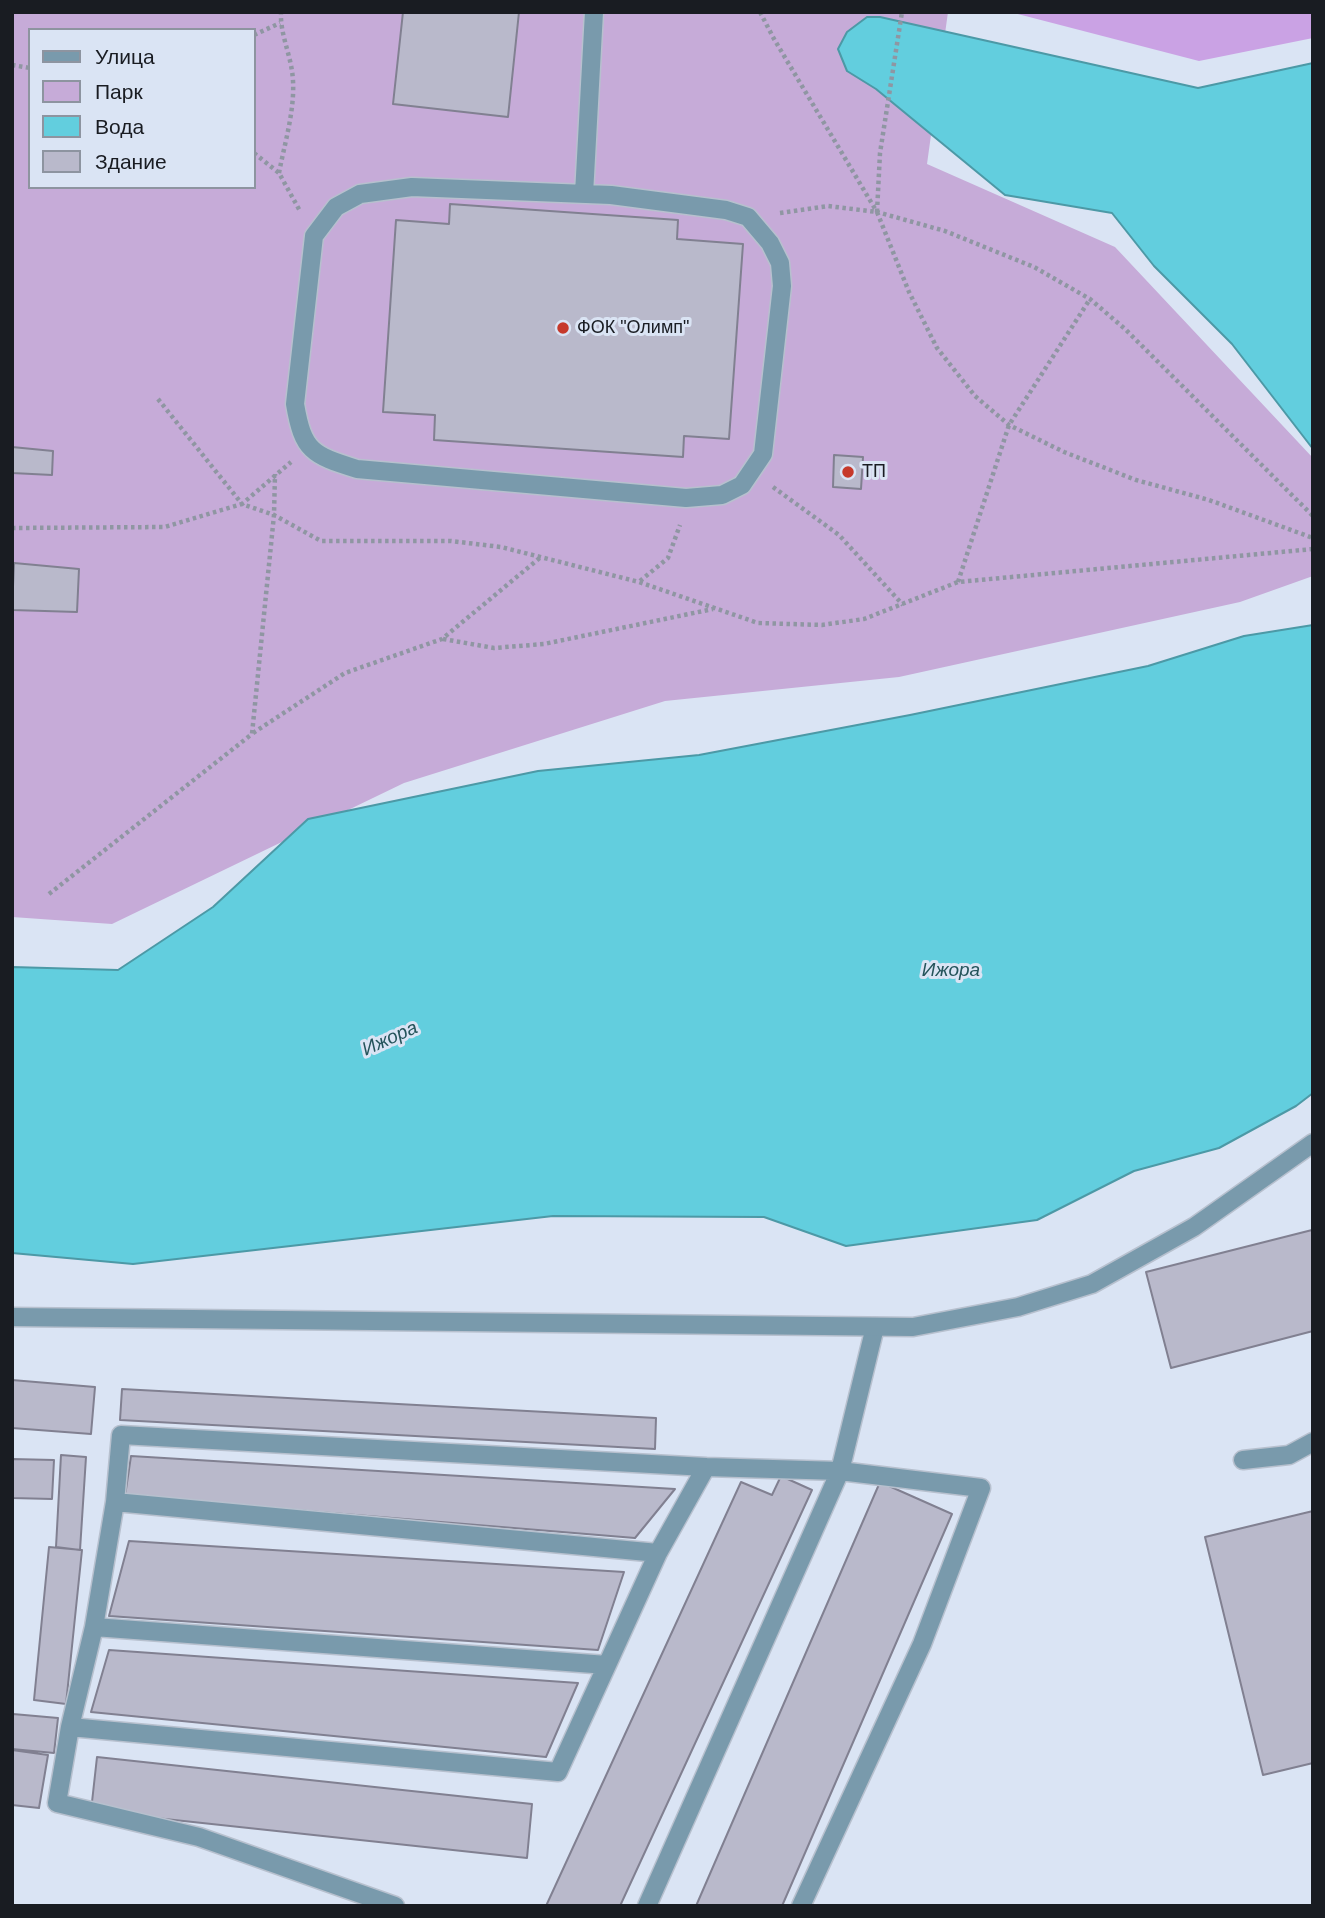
<!DOCTYPE html>
<html>
<head>
<meta charset="utf-8">
<style>
  body { margin:0 }
  #map { position:relative; width:1325px; height:1918px; overflow:hidden; background:#dae4f4; font-family:Helvetica,sans-serif }
  canvas { display:block }
  .frame { position:absolute; inset:0; border:14px solid #191c22; pointer-events:none }
  .legend { position:absolute; left:28px; top:28px; width:228px; height:161px; box-sizing:border-box; background:#dae4f4; border:2px solid #8d94a0; margin:0; padding:9px 12px; list-style:none; font-size:21px; color:#191c22 }
  .legend li { display:flex; align-items:center; gap:14px; height:35px }
  .legend b { width:35px; border:2px solid #8d94a0 }
</style>
</head>
<body>
<div id="map">
<canvas width="1325" height="1918"></canvas>
<div class="frame"></div>
<ul class="legend">
<li><b style="height:9px;background:#799aac"></b>Улица</li>
<li><b style="height:19px;background:#c6abd8"></b>Парк</li>
<li><b style="height:19px;background:#62cede"></b>Вода</li>
<li><b style="height:19px;background:#b9b9cb"></b>Здание</li>
</ul>
</div>
<script>
const context = document.querySelector('canvas').getContext('2d');
context.lineJoin = 'round';
function fill(path, color) { context.fillStyle = color; context.fill(path, 'evenodd'); }
function strokePath(path, color, width, dash) { context.strokeStyle = color; context.lineWidth = width; context.lineCap = dash ? 'butt' : 'round'; context.setLineDash(dash || []); context.stroke(path); }
function label(font, color, halo, rows, align = 'center') {
  context.font = font + ' Helvetica,sans-serif'; context.lineWidth = 6; context.setLineDash([]); context.textBaseline = 'middle'; context.strokeStyle = halo; context.fillStyle = color; for (const [text, x, y, turn = 0] of rows) {
    context.save(); context.translate(x, y); context.rotate((+turn || 0) * Math.PI / 180); context.textAlign = isNaN(turn) ? turn : align; if (halo) context.strokeText(text, 0, 0); context.fillText(text, 0, 0); context.restore();
  }
}
fill(new Path2D(`
  M12,12h936l-21,152 188,83 198,211v118l-73,26 -341,75 -234,24 -261,82 -292,141 -100,-7zM30,30h224v157h-224z`), '#c6abd8');
fill(new Path2D(`
  M1010,12h303v26l-114,23z`), '#caa2e4');
const water = new Path2D(`
  M867,17h13l318,71 115,-25v386l-81,-105 -78,-78 -42,-53 -107,-18 -129,-106 -29,-18 -9,-22 9,-17z
  M1313,625v468l-17,13 -77,42 -85,23 -97,49 -191,26 -82,-29 -211,-1 -420,48 -121,-11v-286l106,3 95,-63 95,-88 230,-48 161,-16 211,-40 238,-49 96,-30z`);
fill(water, '#62cede');
strokePath(water, '#4c99a6', 2);
const building = new Path2D(`
  M403,12h116l-11,105 -115,-13z
  M450,204l228,16 -1,19 66,5 -14,195 -45,-3 -1,21 -249,-17 1,-25 -52,-3 13,-192 53,4z
  M12,447l41,4 -1,24 -40,-2z
  M834,455l29,2 -2,32 -28,-2z
  M14,563l65,6 -2,43 -65,-2z
  M1312,1230l1,101 -142,37 -25,-96z
  M12,1380l83,7 -4,47 -79,-6z
  M122,1389l534,29 -1,31 -535,-29z
  M61,1455l25,2 -6,93 -24,-3z
  M131,1456l544,33 -40,49 -510,-42z
  M12,1459l42,1 -2,39 -40,-1z
  M781,1476l31,14 -192,416h-74l195,-424 31,13z
  M880,1482l72,32 -170,392h-86z
  M1313,1511v252l-50,12 -58,-238z
  M129,1541l495,31 -26,78 -489,-34z
  M49,1547l33,3 -16,154 -32,-4z
  M109,1650l469,33 -32,74 -455,-45z
  M13,1714l45,4 -4,35 -42,-4z
  M12,1750l36,5 -9,53 -27,-3z
  M97,1757l435,47 -5,54 -436,-47z`);
fill(building, '#b9b9cb');
strokePath(building, '#818091', 2);
const lane = new Path2D(`
  M412,187l199,8 115,15 22,7 22,26 10,20 2,23 -19,168 -21,31 -20,10 -36,3 -329,-29c-45,-14 -54,-18 -62,-65l19,-168 22,-29 24,-13z
  M584,194l10,-182
  M1243,1460l46,-5 24,-13
  M115,1502l6,-67 585,32
  M607,1665l51,-112
  M70,1727l24,-100
  M395,1906l-196,-69 -142,-34 13,-76 488,45 49,-107 -513,-38 21,-125 543,51 48,-86 134,4 141,17 -59,156 -121,262
  M647,1906l193,-435 35,-144`);
const street = new Path2D(`
  M12,1317l901,10 105,-20 74,-23 102,-57 119,-84`);
strokePath(lane, '#b7c0ce', 21);
strokePath(street, '#b7c0ce', 21);
strokePath(new Path2D(`
  M760,12l14,27 103,173 68,19 89,36 56,32 35,30 188,187
  M254,35l26,-12
  M12,65l18,3
  M254,153l25,20 21,38
  M279,173c6,-32 18,-69 13,-102 -3,-20 -12,-39 -11,-59
  M877,212l3,-59 22,-141
  M780,213l48,-7 49,6 32,80 28,56 38,48 34,29 55,27 72,28 73,20 104,38
  M158,399l84,105 49,-42
  M773,487l66,48 64,70
  M12,528l153,-1 77,-23 32,11 47,26h130l50,6 138,35 119,41 64,2 42,-6 94,-37 355,-33
  M640,581l28,-23 12,-33
  M958,582l51,-157 81,-126
  M443,639l51,9 50,-4 169,-35
  M253,733l92,-60 97,-34 100,-83
  M49,894l203,-160 22,-219 1,-41`), '#8f96a2', 4.5, [3.5, 3.5]);
strokePath(lane, '#799aac', 18);
strokePath(street, '#799aac', 18);
for (const [x, y, r, color] of [
  [563,328,7,"#c6392b"],
  [848,472,7,"#c6392b"]
]) { const dot = new Path2D(); dot.arc(x, y, r, 0, 2 * Math.PI); context.fillStyle = color; context.fill(dot); strokePath(dot, '#dae4f4', 2.5); }
label('18px', '#191c22', '#dae4f4', [
  ["ФОК \"Олимп\"",577,328],
  ["ТП",862,472]
], 'left');
label('italic 19px', '#25545b', '#dae4f4', [
  ["Ижора",951,971],
  ["Ижора",390,1039,-24]
]);
</script>
</body>
</html>
